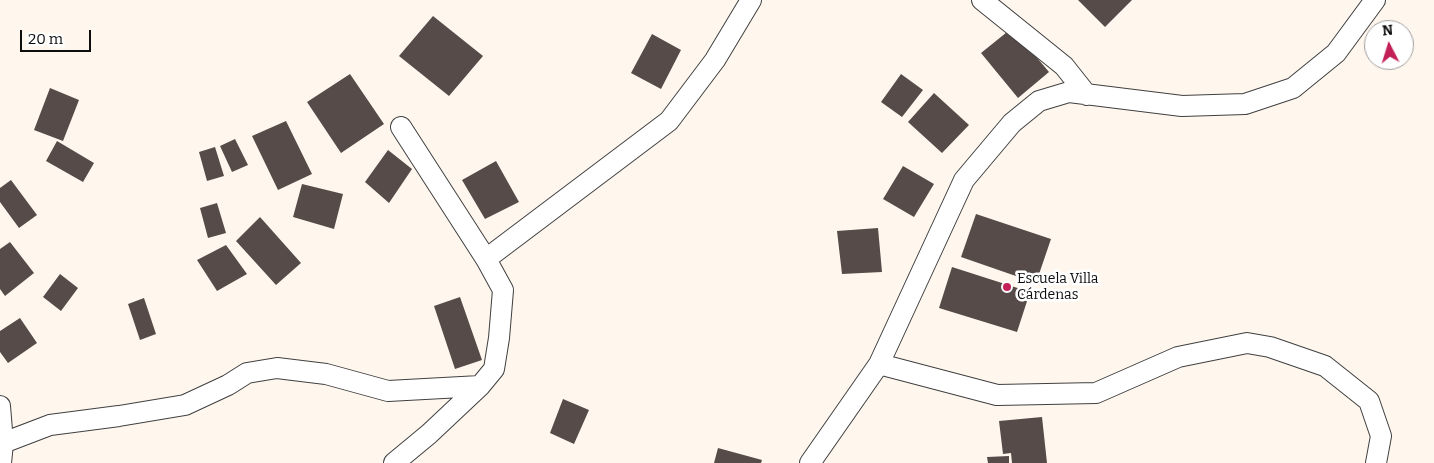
<!DOCTYPE html>
<html>
<head>
<meta charset="utf-8">
<style>
  body { margin:0 }
  #map { position:relative; width:1434px; height:463px; overflow:hidden; background:#fff7ee; font-family:Bitter,serif }
  canvas { display:block }
  .north { position:absolute; left:1364px; top:20px; width:50px; height:50px; box-sizing:border-box; background:#fff; border:1px solid #9e9e9e; border-radius:50%; rotate:355deg; font-size:14px; font-weight:700; line-height:20px; text-align:center; color:#0d0d0d }
  .north::after { content:''; display:block; margin:auto; width:18px; height:22px; background:#c22056; clip-path:polygon(50% 0,100% 100%,50% 72%,0 100%) }
  .scale { position:absolute; left:20px; top:30px; width:71px; height:22px; box-sizing:border-box; border:2px solid #0d0d0d; border-top:0; padding-left:6px; font-size:15px; line-height:18px; white-space:nowrap; color:#0d0d0d; -webkit-text-stroke:4px #fff; paint-order:stroke }
</style>
</head>
<body>
<div id="map">
<canvas width="1434" height="463"></canvas>
<div class="north">N</div>
<div class="scale">20 m</div>
</div>
<script>
const context = document.querySelector('canvas').getContext('2d');
context.lineJoin = 'round';
function fill(path, color) { context.fillStyle = color; context.fill(path, 'evenodd'); }
function strokePath(path, color, width, dash) { context.strokeStyle = color; context.lineWidth = width; context.lineCap = dash ? 'butt' : 'round'; context.setLineDash(dash || []); context.stroke(path); }
function label(font, color, halo, rows, align = 'center') {
  context.font = font + ' Bitter,serif'; context.lineWidth = 5; context.setLineDash([]); context.textBaseline = 'middle'; context.strokeStyle = halo; context.fillStyle = color; for (const [text, x, y, turn = 0] of rows) {
    context.save(); context.translate(x, y); context.rotate((+turn || 0) * Math.PI / 180); context.textAlign = isNaN(turn) ? turn : align; if (halo) context.strokeText(text, 0, 0); context.fillText(text, 0, 0); context.restore();
  }
}
fill(new Path2D(`
  M1078,0h54l-27,27z
  M433,16l50,40 -34,40 -50,-40z
  M1012,28l37,44 -31,26 -37,-45z
  M652,34l29,16 -20,39 -30,-16z
  M350,74l34,50 -43,29 -34,-51z
  M901,74l22,16 -21,27 -21,-15z
  M50,88l29,12 -16,41 -29,-11z
  M934,93l35,32 -27,28 -34,-31z
  M286,121l26,53 -34,16 -26,-54z
  M235,139l13,26 -16,7 -12,-26z
  M57,141l37,22 -11,19 -37,-21z
  M215,147l9,29 -17,5 -8,-29z
  M388,150l24,19 -23,34 -24,-21z
  M496,161l23,41 -34,17 -23,-39z
  M903,166l31,18 -20,33 -31,-18z
  M11,180l26,35 -18,13 -19,-26v-14z
  M302,184l41,10 -9,35 -41,-12z
  M217,203l9,30 -18,5 -8,-30z
  M976,214l75,25 -15,44 -75,-26z
  M260,217l41,46 -25,22 -40,-44z
  M878,228l4,44 -40,2 -5,-43z
  M10,242l24,31 -29,23 -5,-7v-40z
  M226,245l21,29 -30,17 -20,-31z
  M952,267l78,25 -13,40 -78,-24z
  M60,274l18,14 -17,23 -18,-14z
  M460,297l22,63 -27,9 -21,-63z
  M144,298l12,36 -16,6 -12,-36z
  M20,318l17,25 -29,20 -8,-11v-21z
  M563,399l26,11 -15,34 -24,-11z
  M1042,417l5,46h-35l-1,-10 -8,1 -4,-33z
  M718,448l44,12 -1,3h-47z
  M1009,456v7h-21l-1,-6z`), '#564b49');
const street = new Path2D(`
  M982,0l82,66 23,29
  M486,259l183,-138 46,-61 36,-60
  M879,364l118,31 99,-2 82,-36 69,-14 23,4 55,19 44,35 12,35 -5,27
  M0,406l3,37 -2,20
  M3,443l47,-18 69,-9 66,-11 43,-20 19,-12 30,-5 49,6 62,17 92,-5
  M394,463l35,-29 51,-48 14,-17 5,-31 4,-48 -17,-31 -85,-132
  M810,463l69,-99 85,-184 48,-57 27,-22 30,-9 113,14 63,-2 48,-16 43,-35 39,-53`);
strokePath(street, '#404040', 22);
strokePath(street, '#fff', 20);
for (const [x, y, r, color] of [
  [1007,287,5,"#c22056"]
]) { const dot = new Path2D(); dot.arc(x, y, r, 0, 2 * Math.PI); context.fillStyle = color; context.fill(dot); strokePath(dot, '#fff', 2); }
label('14px', '#0d0d0d', '#fff', [
  ["Escuela Villa",1017,279],
  ["Cárdenas",1017,295]
], 'left');
</script>
</body>
</html>
